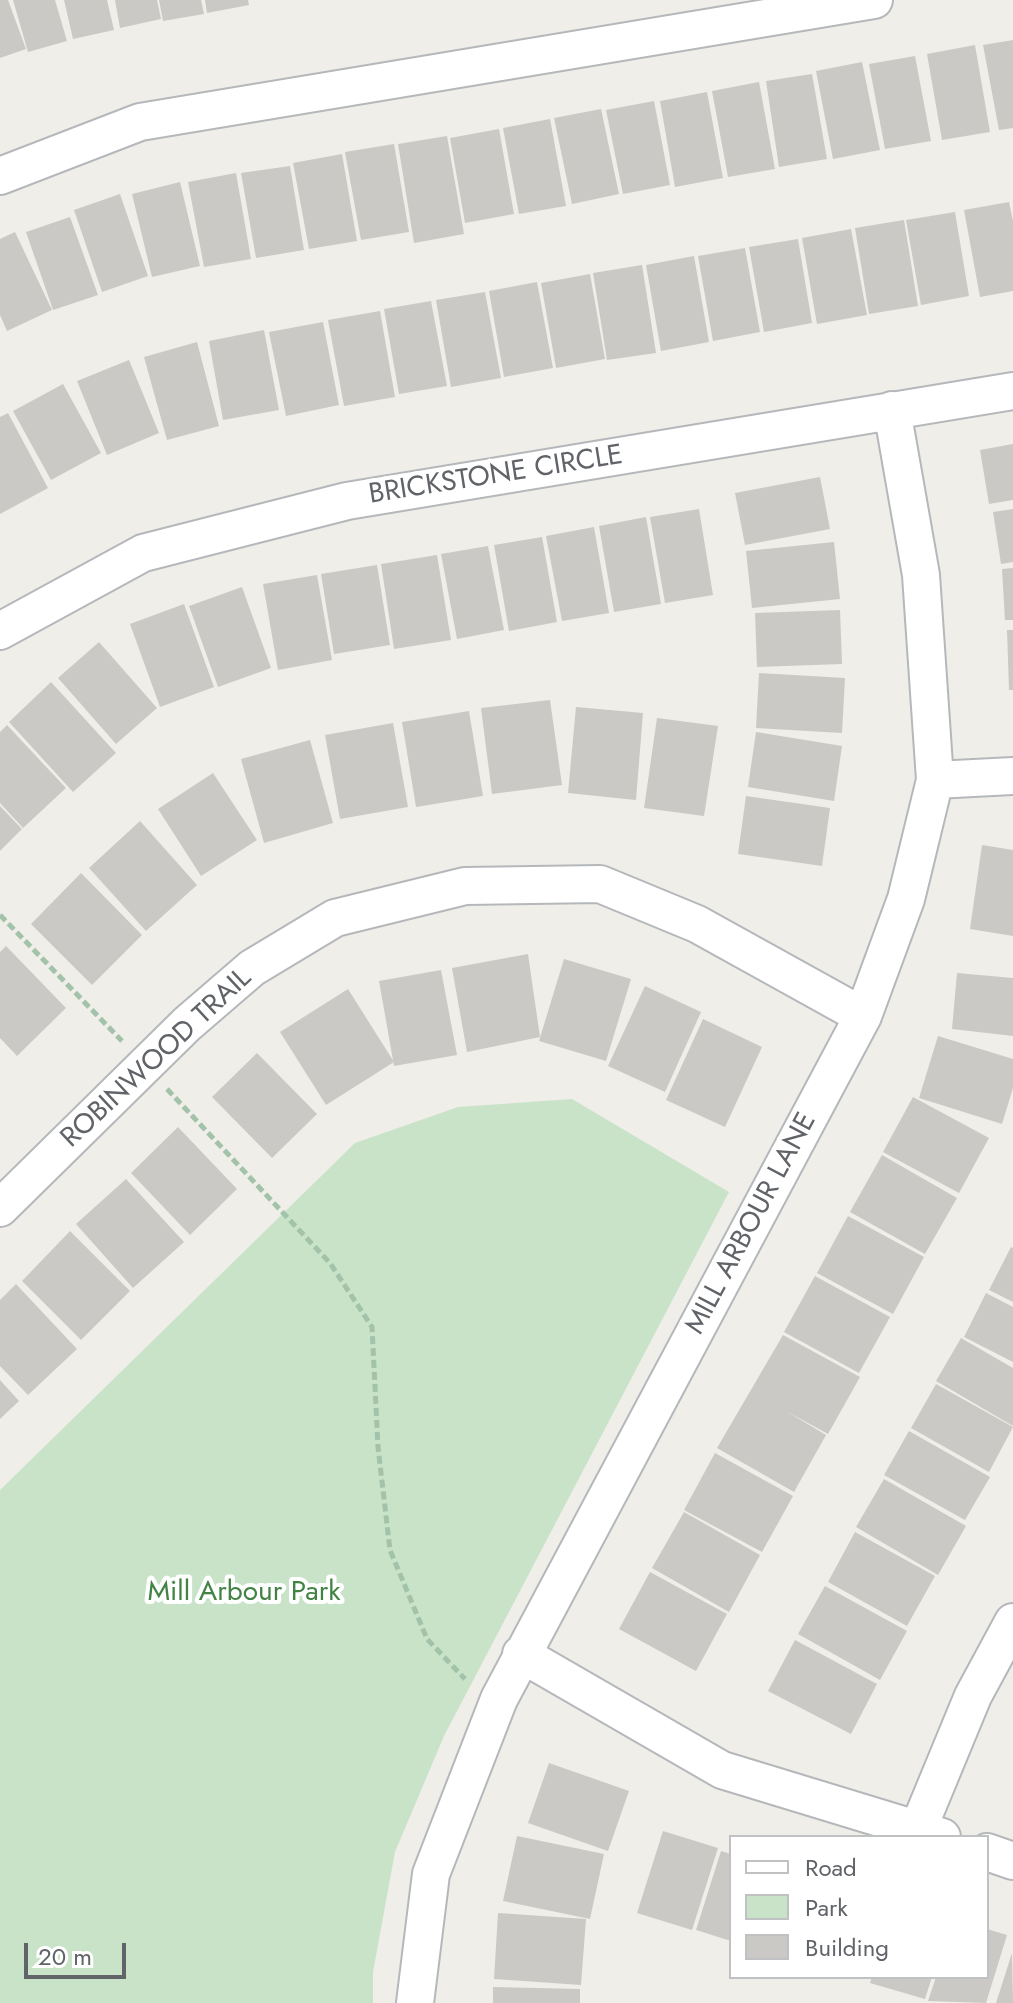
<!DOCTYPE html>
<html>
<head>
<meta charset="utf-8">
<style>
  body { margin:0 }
  #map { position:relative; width:1013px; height:2003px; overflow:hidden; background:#f0eee9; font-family:Jost,sans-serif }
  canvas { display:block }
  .legend { position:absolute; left:729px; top:1835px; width:260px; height:144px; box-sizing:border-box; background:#fff; border:2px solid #bfc1c2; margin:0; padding:10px 14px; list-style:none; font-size:24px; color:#606367 }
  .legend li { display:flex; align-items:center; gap:16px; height:40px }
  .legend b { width:40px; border:2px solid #bfc1c2 }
  .scale { position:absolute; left:24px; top:1943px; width:102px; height:36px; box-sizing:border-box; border:4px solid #606367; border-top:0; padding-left:10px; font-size:24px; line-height:28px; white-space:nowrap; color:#606367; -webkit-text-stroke:6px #fff; paint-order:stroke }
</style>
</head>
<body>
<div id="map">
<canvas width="1013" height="2003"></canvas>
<ul class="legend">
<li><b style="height:10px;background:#fff"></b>Road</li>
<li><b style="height:22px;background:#c9e3c9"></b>Park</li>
<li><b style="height:22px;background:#cbc9c5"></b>Building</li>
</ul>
<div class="scale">20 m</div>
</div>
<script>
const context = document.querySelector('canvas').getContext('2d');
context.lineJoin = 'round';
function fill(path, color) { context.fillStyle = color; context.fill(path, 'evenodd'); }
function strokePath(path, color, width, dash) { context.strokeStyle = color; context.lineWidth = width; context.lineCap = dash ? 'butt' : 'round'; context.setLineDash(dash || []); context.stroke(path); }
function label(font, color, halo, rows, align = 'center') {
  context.font = font + ' Jost,sans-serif'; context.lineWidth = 8; context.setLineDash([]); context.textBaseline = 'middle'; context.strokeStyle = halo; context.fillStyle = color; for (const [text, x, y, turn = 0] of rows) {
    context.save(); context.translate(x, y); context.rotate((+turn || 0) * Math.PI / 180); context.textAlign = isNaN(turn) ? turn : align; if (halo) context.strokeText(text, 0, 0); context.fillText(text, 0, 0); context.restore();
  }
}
fill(new Path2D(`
  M572,1099l157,93 -285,544 -49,116 -22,120v31h-373v-513l355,-347 103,-36z`), '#c9e3c9');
fill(new Path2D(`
  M0,0h8l18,49 -26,9z
  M13,0h42l12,41 -39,11z
  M64,0h43l7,30 -41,9z
  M115,0h42l4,19 -41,9z
  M159,0h42l3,14 -41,7z
  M205,0h43l1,5 -42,8z
  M1013,40v88l-14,2 -16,-85z
  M975,45l15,87 -48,8 -15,-86z
  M915,56l16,85 -46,8 -16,-85z
  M862,62l18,88 -47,9 -17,-88z
  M812,74l15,85 -48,8 -13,-86z
  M759,82l16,87 -47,8 -16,-86z
  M707,92l16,86 -48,9 -15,-86z
  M654,101l16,84 -47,9 -17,-84z
  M601,109l18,85 -47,10 -18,-86z
  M550,119l16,87 -47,8 -16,-86z
  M499,129l15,85 -49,9 -15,-85z
  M447,136l17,98 -50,9 -16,-99z
  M394,144l15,88 -48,8 -16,-88z
  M342,154l15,87 -48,8 -16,-86z
  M290,166l14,84 -48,8 -15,-85z
  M236,173l15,86 -47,8 -16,-85z
  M180,182l20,84 -48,11 -20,-83z
  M120,194l28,82 -46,16 -28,-82z
  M1009,202l4,19v70l-33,6 -16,-87z
  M955,212l14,84 -48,9 -15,-85z
  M70,217l28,78 -45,15 -27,-78z
  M904,220l14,86 -49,8 -14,-86z
  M851,229l16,86 -50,9 -15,-86z
  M15,232l37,78 -45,21 -7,-16v-76z
  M798,239l14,84 -48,9 -15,-85z
  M745,248l15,84 -47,9 -15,-85z
  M694,256l15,86 -48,9 -15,-86z
  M642,265l14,88 -49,7 -14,-87z
  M590,274l15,85 -49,9 -15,-85z
  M537,282l16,86 -49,9 -15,-86z
  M485,292l16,86 -50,9 -15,-87z
  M431,301l16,85 -48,8 -15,-85z
  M380,311l15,86 -51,9 -16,-86z
  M323,322l16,83 -53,11 -17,-84z
  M264,330l15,80 -56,10 -14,-79z
  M197,342l22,84 -52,14 -23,-83z
  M129,360l30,73 -52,22 -30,-74z
  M63,384l38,69 -50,27 -38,-69z
  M8,413l40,75 -48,26v-97z
  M1013,444v56l-24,4 -9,-54z
  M820,477l10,52 -85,16 -10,-52z
  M699,509l14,86 -48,8 -15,-86z
  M1013,509v53l-12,2 -8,-52z
  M646,517l15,87 -47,8 -15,-86z
  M594,527l15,86 -47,8 -16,-85z
  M542,537l15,85 -48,9 -15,-86z
  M834,542l6,57 -88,9 -6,-57z
  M488,546l16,84 -47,9 -16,-85z
  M437,555l14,85 -57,9 -13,-85z
  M377,565l13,80 -56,9 -13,-80z
  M1013,568v52h-8l-3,-51z
  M317,575l15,85 -54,10 -15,-86z
  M242,587l29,81 -53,19 -29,-81z
  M184,604l30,83 -54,20 -30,-83z
  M840,610l2,54 -85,3 -2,-54z
  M1007,630h6v60h-4z
  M99,642l58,66 -41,36 -58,-66z
  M759,673l86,5 -3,55 -86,-5z
  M51,682l65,71 -43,39 -64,-70z
  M550,700l12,85 -70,9 -11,-86z
  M576,707l67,6 -7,87 -68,-7z
  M469,711l14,85 -67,11 -14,-85z
  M657,718l61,8 -14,90 -60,-8z
  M393,723l15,84 -68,12 -15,-84z
  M7,725l59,63 -43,40 -23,-25v-71z
  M756,732l86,14 -8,55 -86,-14z
  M310,740l23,83 -69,20 -23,-84z
  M213,773l44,67 -56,36 -43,-67z
  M746,796l84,12 -8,58 -84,-12z
  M0,806l22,23 -22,22z
  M140,821l57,64 -51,46 -57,-63z
  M982,845l31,5v86l-43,-7z
  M81,873l61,62 -50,50 -61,-61z
  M6,946l60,62 -49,48 -17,-18v-86z
  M528,954l12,83 -73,15 -15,-84z
  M564,959l67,20 -25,82 -67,-20z
  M441,970l16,85 -63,11 -15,-85z
  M957,973l56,5v58l-61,-7z
  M645,986l56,26 -36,80 -57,-26z
  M348,989l46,73 -68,43 -46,-73z
  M703,1019l59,28 -37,80 -59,-27z
  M938,1036l75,23v29l-11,36 -83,-26z
  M257,1053l60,61 -45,44 -60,-61z
  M913,1097l76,41 -30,55 -76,-41z
  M178,1127l59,62 -47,46 -59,-62z
  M882,1155l75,43 -32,56 -75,-42z
  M126,1179l58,63 -51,46 -57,-64z
  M848,1216l76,41 -31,57 -76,-41z
  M70,1231l60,60 -49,49 -59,-59z
  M1011,1247l2,1v54l-24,-12z
  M815,1276l75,41 -31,56 -75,-41z
  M16,1284l61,65 -49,46 -28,-29v-66z
  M986,1293l27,14v55l-49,-25z
  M783,1335l77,42 -32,57 -42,-23 40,24 -32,57 -77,-44z
  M961,1338l52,30v58l-77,-45z
  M0,1380l19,21 -19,18z
  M936,1384l77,43 -24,45 -78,-44z
  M909,1431l81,46 -25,43 -81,-45z
  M715,1453l78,43 -31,56 -78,-42z
  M884,1479l82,47 -28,49 -82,-48z
  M684,1512l76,43 -31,57 -77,-44z
  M855,1532l80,44 -28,50 -79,-44z
  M650,1572l77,42 -31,57 -77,-42z
  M825,1586l82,45 -27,49 -82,-46z
  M795,1640l82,44 -26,50 -83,-43z
  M549,1763l80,28 -21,60 -80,-28z
  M663,1831l55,17 -26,82 -55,-17z
  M517,1836l87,18 -14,65 -87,-18z
  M721,1851l10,3v87l-35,-11z
  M498,1913l88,6 -5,66 -87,-6z
  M987,1929l20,6 -21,68 -58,-2 8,-24h51z
  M1012,1953l1,50h-17z
  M872,1977h60l-7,22 -55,-16z
  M493,1987l87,2v14h-87z`), '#cbc9c5');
const minor = new Path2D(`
  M0,176l140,-54 734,-122
  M0,631l143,-78 204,-52 666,-110
  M935,780l78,-4
  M0,1208l187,-184 65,-56 83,-50 130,-32 135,-2 97,40 166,92
  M521,1654l201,116 220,67
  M918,1829l55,-133 40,-74
  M987,1852l26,9
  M415,2003l16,-129 68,-175 364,-683 43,-117 29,-119 -14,-205 -29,-165`);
strokePath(minor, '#b5b8bb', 40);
strokePath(new Path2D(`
  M0,915l122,126
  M167,1089l163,174 42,64 6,120 12,103 37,89 38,40`), '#a2c2aa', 5, [8, 4]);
strokePath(minor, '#fff', 36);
label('28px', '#606367', '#fff', [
  ["BRICKSTONE CIRCLE",496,476,-9],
  ["ROBINWOOD TRAIL",157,1059,-43],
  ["MILL ARBOUR LANE",752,1224,-62]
]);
label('28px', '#428344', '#fff', [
  ["Mill Arbour Park",244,1593]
]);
</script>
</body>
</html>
